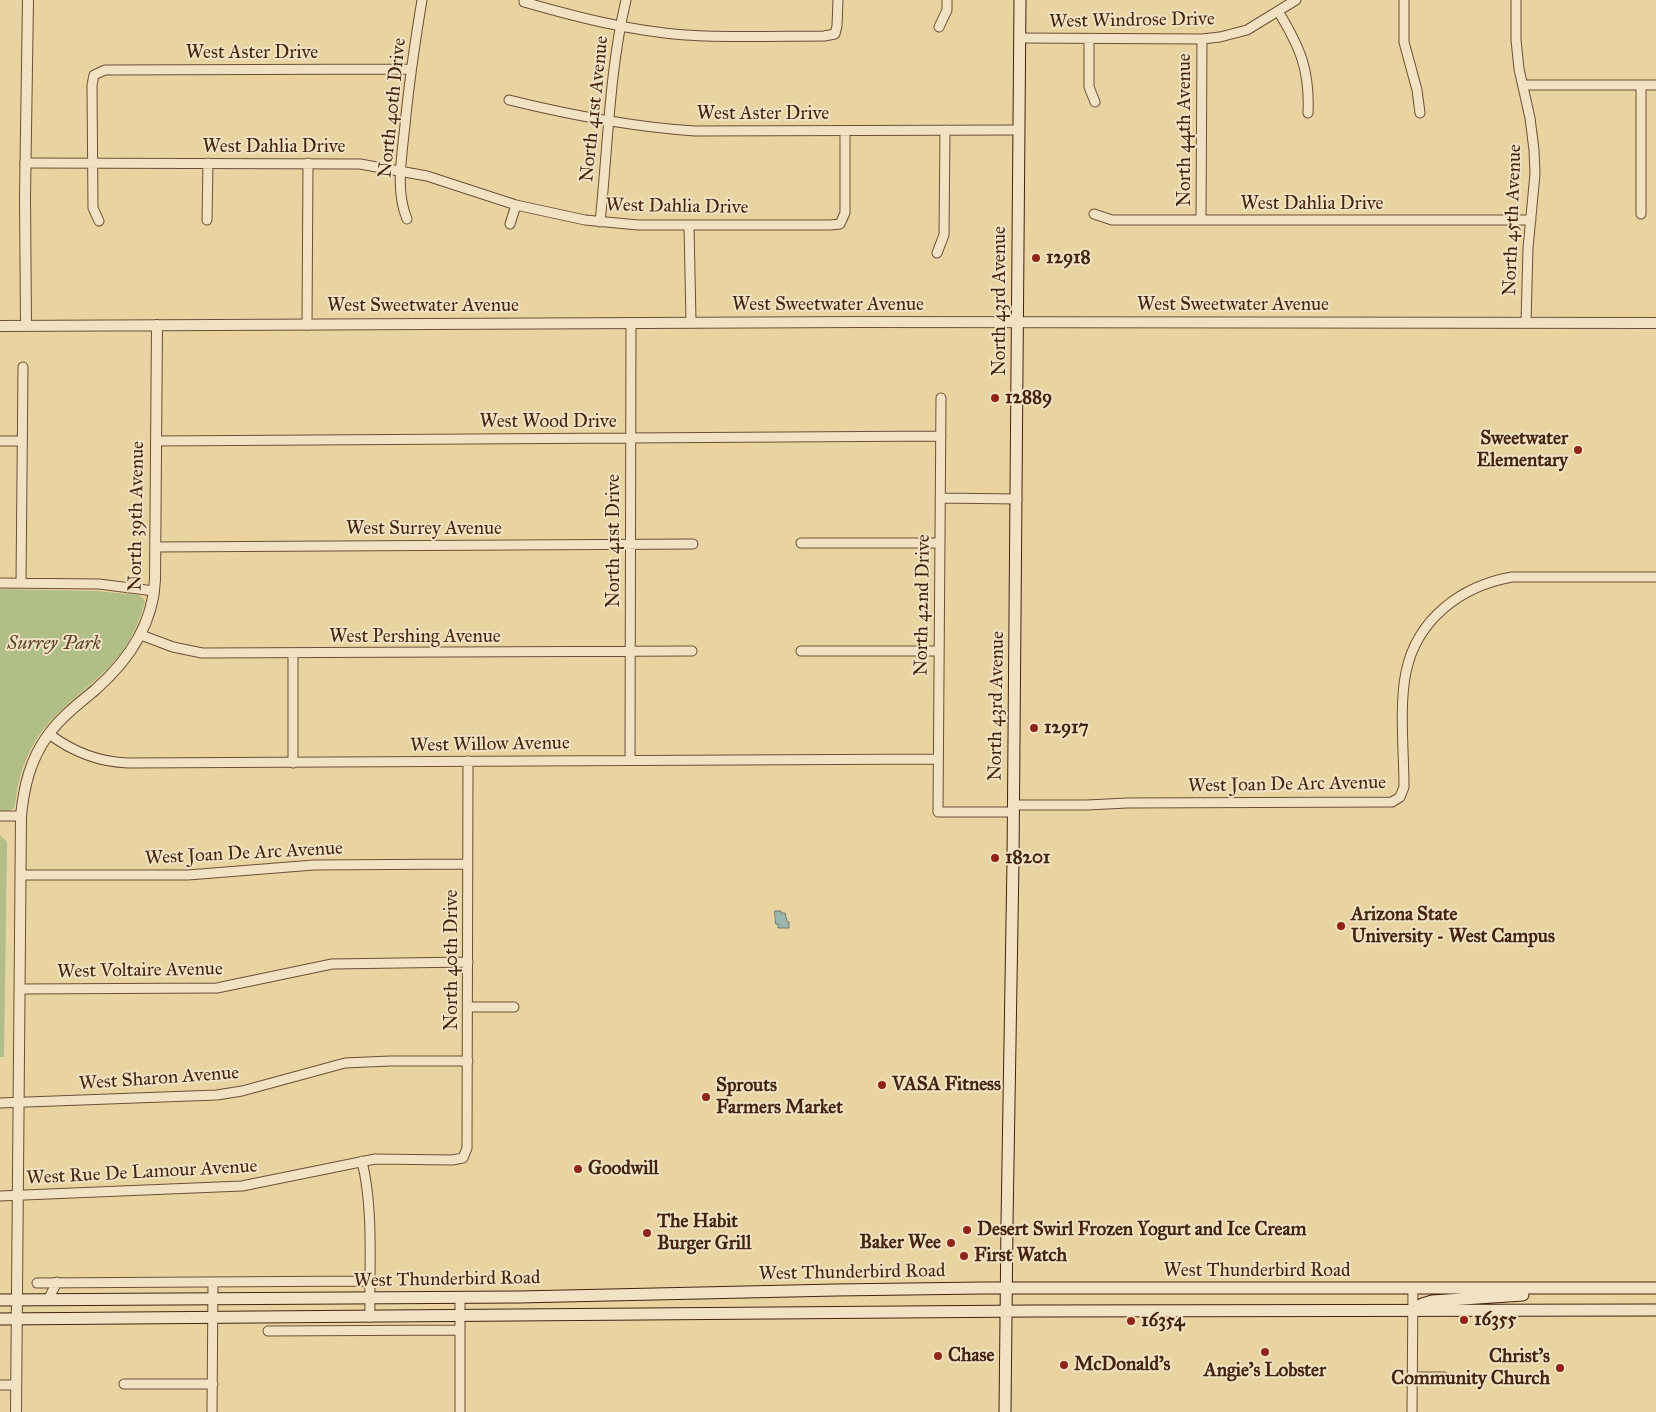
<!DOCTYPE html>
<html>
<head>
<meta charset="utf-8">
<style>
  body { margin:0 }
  canvas { display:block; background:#e8d3a1 }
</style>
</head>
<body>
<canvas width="1656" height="1412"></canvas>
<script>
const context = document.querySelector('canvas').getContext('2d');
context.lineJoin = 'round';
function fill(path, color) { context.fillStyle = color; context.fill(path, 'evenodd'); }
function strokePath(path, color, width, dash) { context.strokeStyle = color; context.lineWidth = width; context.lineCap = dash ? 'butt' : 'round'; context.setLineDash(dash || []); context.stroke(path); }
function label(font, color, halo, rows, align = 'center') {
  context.font = font + ' "IM FELL Great Primer",serif'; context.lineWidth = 4; context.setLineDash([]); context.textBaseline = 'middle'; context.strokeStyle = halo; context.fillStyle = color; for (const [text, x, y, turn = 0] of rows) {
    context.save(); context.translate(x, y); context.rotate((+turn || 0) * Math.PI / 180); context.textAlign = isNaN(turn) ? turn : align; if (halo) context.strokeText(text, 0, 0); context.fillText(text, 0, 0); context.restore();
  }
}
fill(new Path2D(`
  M0,589l95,2 43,4 5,3 2,4c-7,24 -17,45 -34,63 -22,23 -49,40 -69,66 -12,16 -20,35 -24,55 -2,7 -2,15 -4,22l-6,3h-8z
  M0,835l7,7 -3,215h-4z`), '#b1be88');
const water = new Path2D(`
  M775,911h6v2h4l2,8 2,1v6h-11v-4h-2z`);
fill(water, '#9ab6af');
strokePath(water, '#787b70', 1);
const minor = new Path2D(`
  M1404,0v42l13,48 3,23
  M1516,0v40l3,29 11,49 4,32 1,24 -7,74 -2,75
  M524,2c52,15 107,29 161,33 46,3 93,1 139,1l11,-2 2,-8 1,-26
  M1278,11c22,36 32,59 30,102
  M939,27l8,-17v-10
  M1020,38l182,1 18,-2 27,-7 49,-30
  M1089,39v48l6,15
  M1523,85h133
  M1641,85v129
  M509,100c61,15 124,27 186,31l324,-1
  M25,163l335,1 67,12 89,29 69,15 53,5h192l10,-1 5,-11v-82
  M1094,214l18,6h419
  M407,219c-12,-29 -5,-63 -2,-94 4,-42 10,-83 17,-125
  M207,220l1,-57
  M1201,220l1,-181
  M99,221l-6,-13 -1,-123 2,-10 11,-5 306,-1
  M600,222c8,-74 9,-150 26,-222
  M510,224l6,-19
  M689,225l2,97
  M937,253l7,-18 1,-105
  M307,325l1,-162
  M941,398l-3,414h76
  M0,441h22
  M156,441l785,-5
  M940,498l77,1
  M801,543h139
  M155,547l538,-3
  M0,583l99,1 55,7
  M21,583l2,-216
  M141,635l32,12 29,6 490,-2
  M801,651h138
  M293,654v109
  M49,734c24,18 49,28 79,29l810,-4
  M630,760l1,-437
  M1014,805h73l40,-2 265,-1 8,-5 4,-10c0,-35 -5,-81 2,-115 11,-53 55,-86 106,-95h144
  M0,816h21
  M21,875h167l126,-10 154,-1
  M20,989l197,-1 115,-24 136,-2
  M468,1007h46
  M0,1103l217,-8 25,-4 103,-28 45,-2h78
  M362,1161c12,51 7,104 8,156
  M0,1196l242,-10 133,-27 77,1 11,-2 4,-10 1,-387
  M37,1283l332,-2
  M460,1297v115
  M48,1300l9,-18
  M268,1331l192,-1
  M1412,1377h32
  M124,1384h89
  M0,1385h16
  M212,1412l1,-130
  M1412,1412l1,-124`);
const tertiary = new Path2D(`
  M0,326l860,-4 796,1
  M26,326l-1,-129 3,-197
  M16,1412l5,-596c3,-30 9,-56 27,-81 13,-18 30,-31 47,-45 33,-29 58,-64 60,-110l2,-255`);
const secondary = new Path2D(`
  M0,1300l519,-3 317,-7 146,-2h674
  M1413,1311l9,-7 10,-3 91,-6
  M0,1319l1030,-8 626,-1
  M1005,1412l2,-189 6,-362 7,-861`);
strokePath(minor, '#6e4f35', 11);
strokePath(tertiary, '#6e4f35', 12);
strokePath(secondary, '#452311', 13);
strokePath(minor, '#f0e2c2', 9);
strokePath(tertiary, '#f0e2c2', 10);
strokePath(secondary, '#f0e2c2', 11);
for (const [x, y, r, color] of [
  [1036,258,5,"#8f2418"],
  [995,398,5,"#8f2418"],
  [1578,450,5,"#8f2418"],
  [1034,728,5,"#8f2418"],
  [995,858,5,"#8f2418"],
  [1341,926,5,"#8f2418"],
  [882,1085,5,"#8f2418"],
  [706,1097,5,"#8f2418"],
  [578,1169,5,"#8f2418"],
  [967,1230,5,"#8f2418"],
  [647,1233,5,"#8f2418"],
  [951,1243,5,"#8f2418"],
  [964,1256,5,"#8f2418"],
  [1464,1320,5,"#8f2418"],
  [1131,1321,5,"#8f2418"],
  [1265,1352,5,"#8f2418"],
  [938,1356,5,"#8f2418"],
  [1064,1365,5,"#8f2418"],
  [1560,1368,5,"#8f2418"]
]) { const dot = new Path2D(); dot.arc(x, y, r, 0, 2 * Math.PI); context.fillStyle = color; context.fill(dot); strokePath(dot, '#f0e2c2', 2); }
label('19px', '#452311', '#f0e2c2', [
  ["West Windrose Drive",1132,21,-1],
  ["West Aster Drive",252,53],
  ["North 40th Drive",393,108,-84],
  ["North 41st Avenue",595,109,-84],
  ["West Aster Drive",763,114],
  ["North 44th Avenue",1185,130,-90],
  ["West Dahlia Drive",274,147],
  ["West Dahlia Drive",1312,204],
  ["West Dahlia Drive",677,207,1],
  ["North 45th Avenue",1513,220,-88],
  ["North 43rd Avenue",1000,301,-90],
  ["West Sweetwater Avenue",828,305],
  ["West Sweetwater Avenue",1233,305],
  ["West Sweetwater Avenue",423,306],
  ["West Wood Drive",548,422],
  ["North 39th Avenue",137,516,-89],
  ["West Surrey Avenue",424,529],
  ["North 41st Drive",614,541,-90],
  ["North 42nd Drive",923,605,-89],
  ["West Pershing Avenue",415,637],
  ["North 43rd Avenue",997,706,-89],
  ["West Willow Avenue",490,745,-1],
  ["West Joan De Arc Avenue",1287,785,-1],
  ["West Joan De Arc Avenue",244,854,-3],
  ["North 40th Drive",452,960,-90],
  ["West Voltaire Avenue",140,971,-1],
  ["West Sharon Avenue",159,1079,-4],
  ["West Rue De Lamour Avenue",142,1173,-3],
  ["West Thunderbird Road",1257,1271],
  ["West Thunderbird Road",852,1273,-1],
  ["West Thunderbird Road",447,1280,-1]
]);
label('bold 19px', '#452311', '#f0e2c2', [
  ["12918",1046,258],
  ["12889",1005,398],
  ["Sweetwater",1568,439,"right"],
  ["Elementary",1568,461,"right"],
  ["12917",1044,728],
  ["18201",1005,858],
  ["Arizona State",1351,915],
  ["University - West Campus",1351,937],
  ["VASA Fitness",892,1085],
  ["Sprouts",716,1086],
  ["Farmers Market",716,1108],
  ["Goodwill",588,1169],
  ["The Habit",657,1222],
  ["Burger Grill",657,1244],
  ["Desert Swirl Frozen Yogurt and Ice Cream",977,1230],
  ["Baker Wee",941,1243,"right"],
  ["First Watch",974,1256],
  ["16355",1474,1320],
  ["16354",1141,1321],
  ["Chase",948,1356],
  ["Christ's",1550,1357,"right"],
  ["Community Church",1550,1379,"right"],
  ["McDonald's",1074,1365],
  ["Angie's Lobster",1265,1371,"center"]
], 'left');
label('italic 19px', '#5b4229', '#f0e2c2', [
  ["Surrey Park",54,644]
]);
</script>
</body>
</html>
